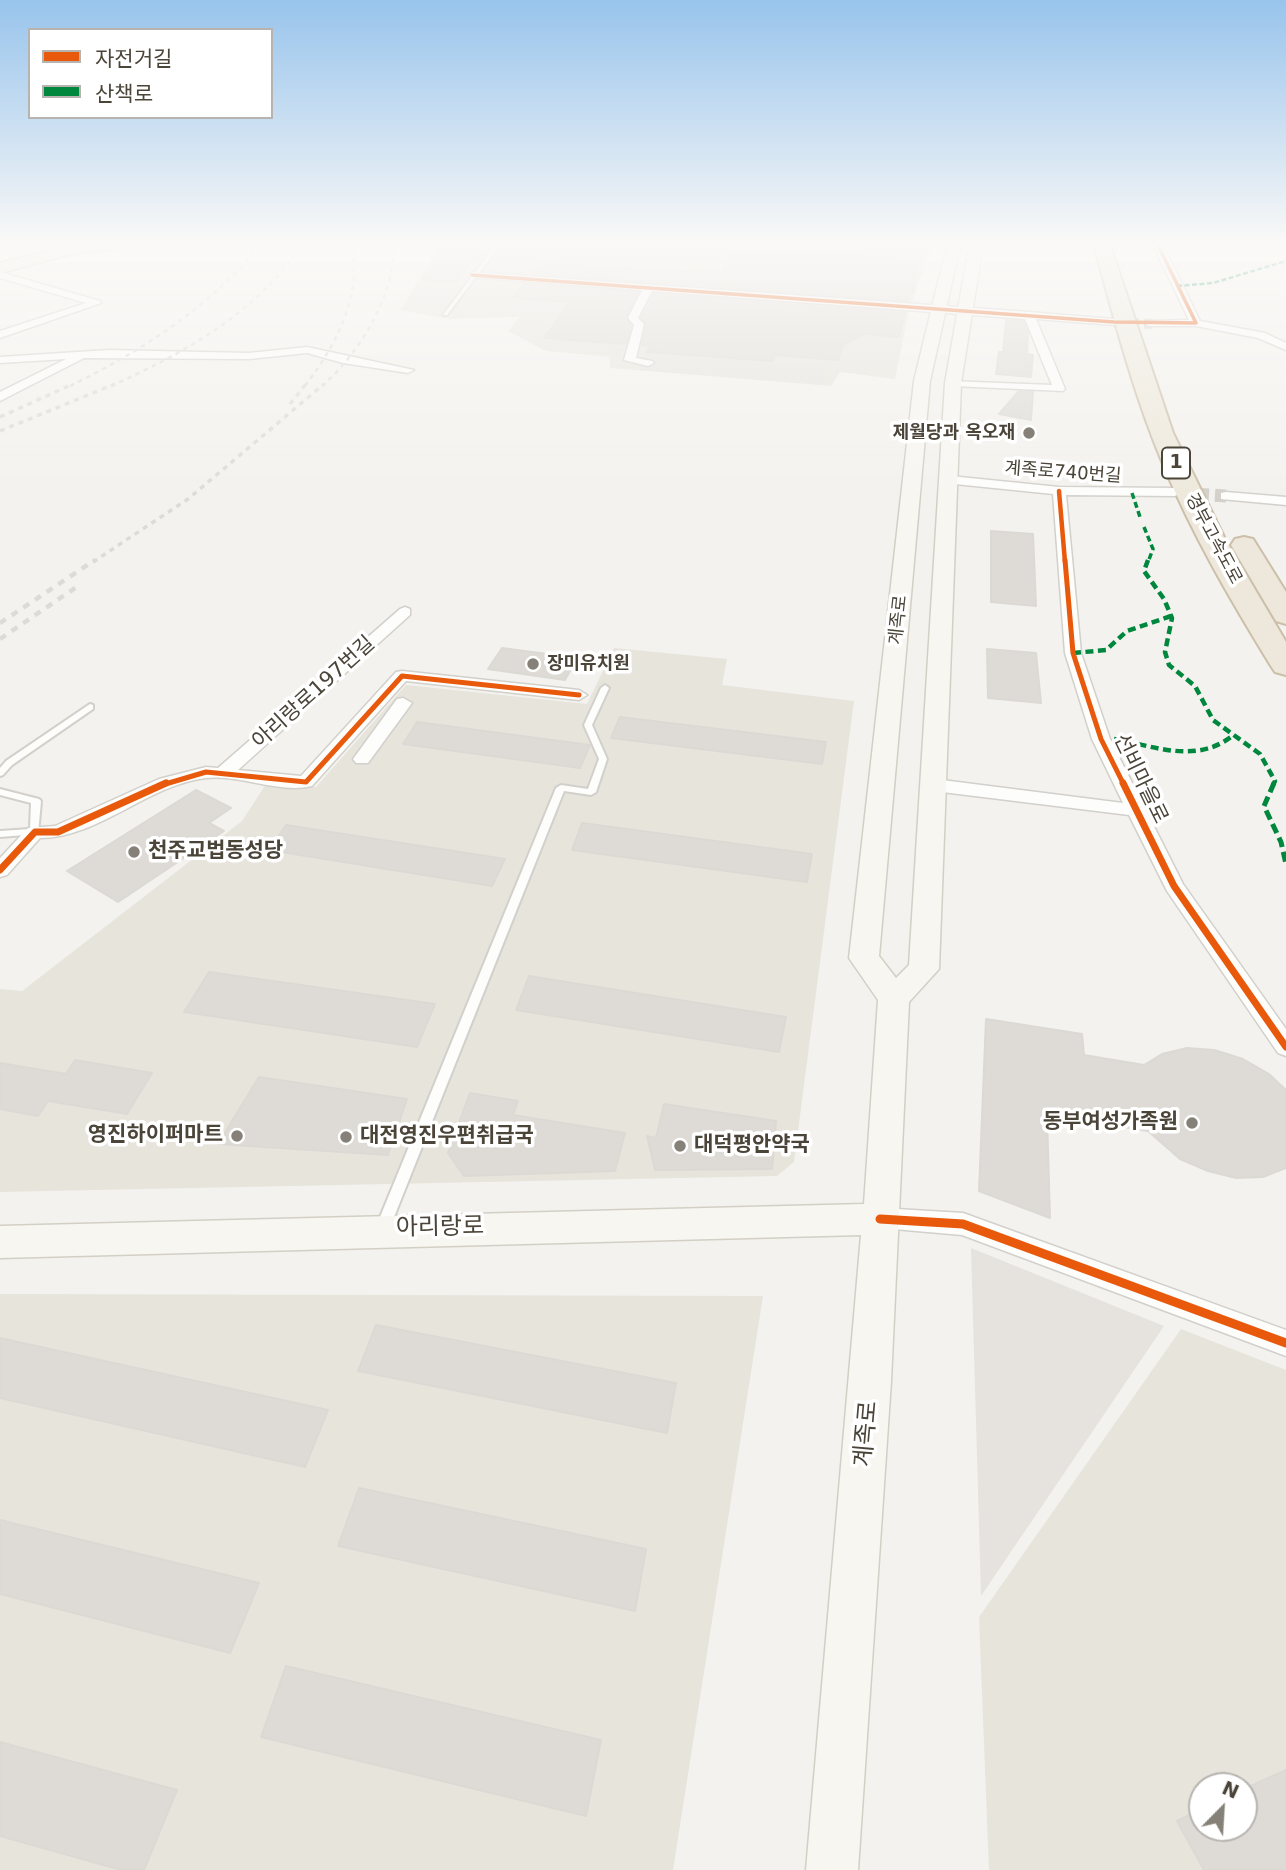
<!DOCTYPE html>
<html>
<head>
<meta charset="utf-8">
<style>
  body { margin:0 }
  #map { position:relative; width:1286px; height:1870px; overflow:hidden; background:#f4f2ee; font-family:"DejaVu Sans","Noto Sans KR",sans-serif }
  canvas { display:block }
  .legend { position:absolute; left:28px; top:28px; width:245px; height:91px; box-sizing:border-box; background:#fff; border:2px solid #b7b4b0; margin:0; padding:9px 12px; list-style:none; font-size:21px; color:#4b4439 }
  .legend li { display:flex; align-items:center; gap:14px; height:35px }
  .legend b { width:35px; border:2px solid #b7b4b0 }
  .north { position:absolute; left:1188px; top:1772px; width:70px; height:70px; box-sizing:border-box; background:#fff; border:2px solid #b7b4b0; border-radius:50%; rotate:24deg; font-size:19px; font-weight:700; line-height:28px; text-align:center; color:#4b4439 }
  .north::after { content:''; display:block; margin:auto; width:24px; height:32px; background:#868178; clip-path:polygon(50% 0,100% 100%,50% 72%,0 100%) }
</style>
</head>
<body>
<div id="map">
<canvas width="1286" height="1870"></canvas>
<ul class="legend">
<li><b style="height:9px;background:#e8590c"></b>자전거길</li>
<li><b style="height:9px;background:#00873e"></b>산책로</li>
</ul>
<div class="north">N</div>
</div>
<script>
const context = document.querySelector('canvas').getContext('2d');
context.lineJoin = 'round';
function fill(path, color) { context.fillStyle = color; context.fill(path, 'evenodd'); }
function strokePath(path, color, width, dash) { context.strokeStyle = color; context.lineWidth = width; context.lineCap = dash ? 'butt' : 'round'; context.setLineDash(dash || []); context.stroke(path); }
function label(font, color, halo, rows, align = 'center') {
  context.font = font + ' "DejaVu Sans","Noto Sans KR",sans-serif'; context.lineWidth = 7; context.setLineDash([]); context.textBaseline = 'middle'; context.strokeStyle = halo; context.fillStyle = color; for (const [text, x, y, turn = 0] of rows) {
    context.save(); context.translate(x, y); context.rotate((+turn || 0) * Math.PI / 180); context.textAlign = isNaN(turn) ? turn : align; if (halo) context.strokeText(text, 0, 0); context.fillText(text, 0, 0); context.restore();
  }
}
fill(new Path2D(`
  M440,245h492l-23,66 -14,68 -55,-7 -9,14 -221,-18v-11l-64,-6 -38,-20 12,-14 -72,2 -48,-9z
  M614,648l113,11 -5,26 132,16 -60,461 -17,14 -777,16v-203l22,2 220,-170 24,-37 50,3 90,-102 181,19z
  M0,1294l763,2 -90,574h-673z
  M1181,1329l105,41v500h-297l-10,-253zM1202,1786h42v42h-42z`), '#e7e4dc');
fill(new Path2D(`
  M417,288l35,1 -15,25 -28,-6z
  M508,299l118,8 -13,22 -67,-7 -8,-8 -37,-3z
  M535,339l15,1 77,5 -10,10 -64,-6z
  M648,354l124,9 56,3 -5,18 -184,-14z
  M971,1248l193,78 -183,270z`), '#e6e3df');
const building = new Path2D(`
  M735,245h114l-5,10 74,4 -5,34h-4l-1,8 -375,-27 9,-11 180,10z
  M438,260l33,1 -14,21 -34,-2z
  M524,284l114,8 -12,25 5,9 -5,18 -82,-6 26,-36 -58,-4z
  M654,294l251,19 -6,24 -35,-3 -21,11 -5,15 -63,-5 -2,6 -126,-9 4,-6 -9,-1 5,-20 -6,-7z
  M1006,320l17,1 5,12 -1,21 6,1 -2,22 -35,-3 3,-22h4z
  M1018,392h15l-2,28 -32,-6z
  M991,531l42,3 3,72 -45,-4z
  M502,648l75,10 -12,22 -77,-11z
  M987,649l49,4 5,50 -53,-5z
  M620,717l206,25 -4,22 -211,-26z
  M417,722l173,23 -10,23 -177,-24z
  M196,790l35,18 -22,15 15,8 -106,71 -51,-31z
  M582,823l230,31 -5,28 -235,-32z
  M286,825l219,34 -13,27 -223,-36z
  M209,972l226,32 -18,43 -233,-35z
  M529,976l257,41 -7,35 -263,-42z
  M986,1019l96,15 2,21 60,10 18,-11 25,-6 27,2 29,9 26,15 17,16v78l-23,9 -27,1 -28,-7 -28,-12 -32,-28 -101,-16 3,103 -71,-27z
  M75,1060l77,13 -25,41 -79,-13 -10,15 -38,-7v-46l66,11z
  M259,1077l148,22 -19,56 -170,-11z
  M470,1093l48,8 -5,14 112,18 -10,38 -151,5 -16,-23z
  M664,1104l112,17 -4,48 -117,1 -8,-34 9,2z
  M376,1325l300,58 -9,50 -309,-62z
  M0,1338l328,72 -23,57 -305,-69z
  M359,1488l287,61 -11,62 -297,-65z
  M0,1520l259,63 -29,70 -230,-59z
  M286,1666l315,74 -15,76 -325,-79z
  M0,1742l177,48 -33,80h-23l-121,-34z
  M1286,1770v100h-82l-27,-49 25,-12v19h42v-39z`);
fill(building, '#dedbd6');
strokePath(building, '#dcd9d4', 2);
strokePath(new Path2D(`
  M1114,322l38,2`), '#d2cfca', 10, [10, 5]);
strokePath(new Path2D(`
  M1177,493l49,3`), '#d2cfca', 13, [13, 6]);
const service = new Path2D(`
  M496,245h4l-53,70h-4z
  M605,685l4,3 -17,37 15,34 -11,33 -5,3 -27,-4 -174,436 -2,4 -5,2 -5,-2 -2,-4 180,-439 5,-3 27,4 11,-30 -15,-34 17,-37z
  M90,704l3,1v4l-81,56 -9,10 -3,1v-8l6,-7z
  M0,789l39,10 2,2 -3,33 -38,3v-6l30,-2 1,-26 -31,-8z`);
const minor = new Path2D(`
  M56,245h12l8,5 -8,2z
  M1153,245h10l37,76 65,12 21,10v7l-28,-12 -62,-12h-48l-1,-2 5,-3 37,-1z
  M0,272l100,29 1,2 -101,35v-7l86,-28 -86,-25z
  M472,272l557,40 85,7 5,3 -5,3 -78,-6 29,70 -2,2 -110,-5 -4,-1v-4l103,4 -27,-66 -373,-28 -14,27 6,6 -8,34 16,3 2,2 -6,3 -24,-6 10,-35 -6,-7 14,-28 -173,-13z
  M307,347l107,23 -6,3 -65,-10 -36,-10 -58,6 -165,-1 -84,43v-9l66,-33 -66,4v-6l109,-7 140,3z
  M950,476l109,11 116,1 7,4 -7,4 -109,-1 15,158 29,86 73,145 103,145v27l-8,-3 -111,-162 -38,-76 -195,-24 -9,-6 9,-6 189,24 -31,-64 -27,-86 -12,-159 -108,-11 -2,-3z
  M1226,492l60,5v8l-65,-6v-6z
  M405,607l5,2v6l-172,155 63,6 95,-104 6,-1 177,19 8,5 -8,5 -173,-19 -94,105c-33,8 -72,-12 -106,-8 -59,7 -107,60 -166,60l-33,37 -7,2v-19l28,-30 27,-2 104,-47 47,-12 12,1 182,-159z
  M403,698l9,5 -44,60h-12l-3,-4 3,-4 41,-56z
  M880,1208l83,5 323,117v26l-324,-121 -91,-8 -4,-8 4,-8z`);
const secondary = new Path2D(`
  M953,245h22l7,6 -21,132 -22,586 -30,33 -18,379 -33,489h-52l55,-635 -861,23v-32l864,-22 14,-204 -29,-42 65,-577 32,-132zM965,250l3,2 -23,131 -36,582 -13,13 -17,-22 51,-575 29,-130z`);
const primary = new Path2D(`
  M76,245h42l-7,4 -40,5 -71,19v-10z`);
const motorway = new Path2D(`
  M1094,245h16l63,188 51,104 62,105v33l-11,-3 -4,-6c-40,-65 -79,-132 -108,-202 -30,-71 -49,-146 -69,-219z
  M1244,537l9,2 33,53v32l-10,-3 -45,-76 4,-6z`);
strokePath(service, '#d2d0cb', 4);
strokePath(minor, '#d2d0cb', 3);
strokePath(secondary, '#d3cfc5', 3);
strokePath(primary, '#d6cebb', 4);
strokePath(motorway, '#ccbfa9', 4);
fill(service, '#fdfdfc');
fill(minor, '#fdfdfc');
fill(secondary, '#f7f6f1');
fill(primary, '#f2efe6');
fill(motorway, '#ede8db');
strokePath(new Path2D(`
  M70,386c73,-36 138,-78 191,-141
  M111,386c73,-33 146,-73 190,-141
  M305,386c32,-43 55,-86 48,-141
  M322,386c38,-33 72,-90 72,-141`), '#dbdbda', 2.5, [4.5, 4.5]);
strokePath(new Path2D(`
  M290,404l16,-20
  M0,417l73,-33
  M0,431l115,-47
  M93,562l95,-63 136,-115`), '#dbdbda', 3.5, [5, 5]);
strokePath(new Path2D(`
  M0,623l95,-63
  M0,639l78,-53`), '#dbdbda', 4.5, [7, 7]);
strokePath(new Path2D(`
  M1177,286l36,-3 73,-22`), '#00873e', 2.5, [5, 2.5]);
strokePath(new Path2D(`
  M1132,493l8,24
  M1144,527l9,22 -5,13`), '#00873e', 3.5, [6, 3.5]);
strokePath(new Path2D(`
  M1148,560l-4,11 20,28 8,19 -7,34 4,13 26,21 18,34 47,34 15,27 -2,4
  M1073,653l33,-3 21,-19 44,-15
  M1114,739c41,7 80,25 117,-2`), '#00873e', 4.5, [8, 4.5]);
strokePath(new Path2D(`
  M1274,783l-10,23 17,36 5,22`), '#00873e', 5, [10, 5]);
strokePath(new Path2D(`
  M472,275l642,47 82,1 -38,-78`), '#e8590c', 3.5);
strokePath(new Path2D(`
  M1059,491l6,71`), '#e8590c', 4.5);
strokePath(new Path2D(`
  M1065,560l8,93 28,86 23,46
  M162,785l44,-13 100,10 96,-106 177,19`), '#e8590c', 5);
strokePath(new Path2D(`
  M1123,783l51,103 112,161
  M0,870l35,-38h23l108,-49`), '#e8590c', 7);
strokePath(new Path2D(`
  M880,1219l83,5 323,119`), '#e8590c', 9);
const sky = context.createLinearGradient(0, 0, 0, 507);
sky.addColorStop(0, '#98c4ec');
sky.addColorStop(0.48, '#faf9f7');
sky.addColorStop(1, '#faf9f700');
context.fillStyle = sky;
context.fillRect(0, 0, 1286, 507);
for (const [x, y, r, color] of [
  [1029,433,7,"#868178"],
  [533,664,7,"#868178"],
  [134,852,7,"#868178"],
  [1192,1123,7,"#868178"],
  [237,1136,7,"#868178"],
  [346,1137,7,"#868178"],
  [680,1146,7,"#868178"]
]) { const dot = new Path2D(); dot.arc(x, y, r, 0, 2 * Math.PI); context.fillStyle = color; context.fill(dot); strokePath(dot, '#fff', 2.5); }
label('bold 18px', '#4b4439', '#fff', [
  ["제월당과 옥오재",1015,433],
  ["장미유치원",547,664,"left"]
], 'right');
label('18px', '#4b4439', '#fff', [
  ["계족로740번길",1063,473,4],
  ["경부고속도로",1213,539,62],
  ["계족로",899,620,-84]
]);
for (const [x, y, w] of [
  [1176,463,28]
]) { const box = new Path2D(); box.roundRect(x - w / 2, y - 15.5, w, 31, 5); context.fillStyle = '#fff'; context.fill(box); strokePath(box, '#4b4439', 2); }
label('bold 19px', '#4b4439', null, [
  ["1",1176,463]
]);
label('21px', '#4b4439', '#fff', [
  ["아리랑로197번길",314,693,-42],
  ["선비마을로",1140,779,64]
]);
label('bold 21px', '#4b4439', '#fff', [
  ["천주교법동성당",148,852],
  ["동부여성가족원",1178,1123,"right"],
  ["영진하이퍼마트",223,1136,"right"],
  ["대전영진우편취급국",360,1137],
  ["대덕평안약국",694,1146]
], 'left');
label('24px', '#4b4439', '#fff', [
  ["아리랑로",440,1228,-1],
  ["계족로",867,1434,-85]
]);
</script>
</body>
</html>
